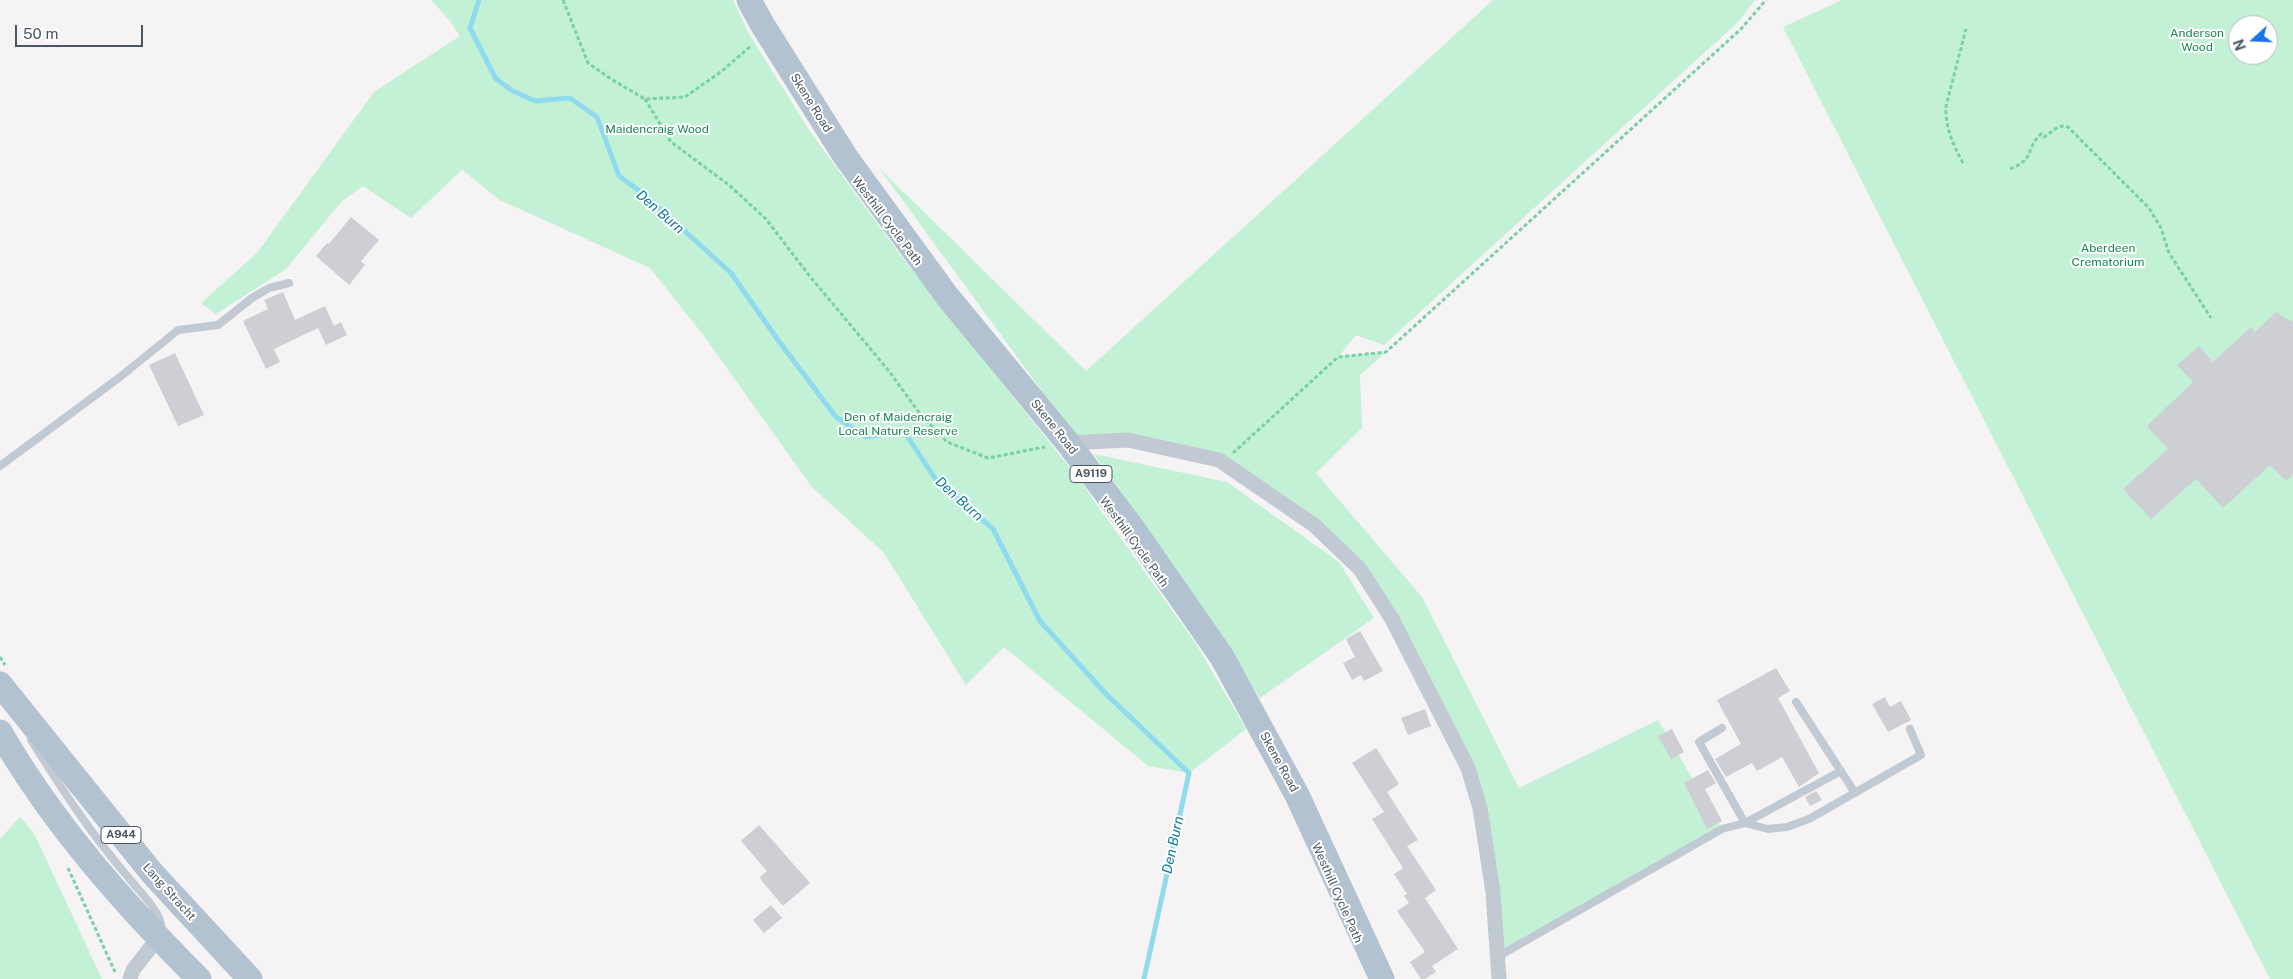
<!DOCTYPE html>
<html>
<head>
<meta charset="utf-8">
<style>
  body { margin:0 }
  #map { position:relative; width:2293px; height:979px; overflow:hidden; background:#f5f3f3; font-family:"Public Sans",sans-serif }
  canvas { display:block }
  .north { position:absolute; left:2228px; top:15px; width:50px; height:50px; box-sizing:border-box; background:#fff; border:1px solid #b7bbc0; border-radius:50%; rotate:250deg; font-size:14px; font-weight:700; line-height:20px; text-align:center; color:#4a5661 }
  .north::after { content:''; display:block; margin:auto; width:18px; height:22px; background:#1a73e8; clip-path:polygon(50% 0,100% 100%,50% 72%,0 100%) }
  .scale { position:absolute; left:15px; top:25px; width:128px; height:22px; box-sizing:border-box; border:2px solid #4a5661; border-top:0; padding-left:6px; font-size:15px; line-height:18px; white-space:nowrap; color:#4a5661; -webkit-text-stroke:4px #fff; paint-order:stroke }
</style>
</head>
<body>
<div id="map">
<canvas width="2293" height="979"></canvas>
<div class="north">N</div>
<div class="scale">50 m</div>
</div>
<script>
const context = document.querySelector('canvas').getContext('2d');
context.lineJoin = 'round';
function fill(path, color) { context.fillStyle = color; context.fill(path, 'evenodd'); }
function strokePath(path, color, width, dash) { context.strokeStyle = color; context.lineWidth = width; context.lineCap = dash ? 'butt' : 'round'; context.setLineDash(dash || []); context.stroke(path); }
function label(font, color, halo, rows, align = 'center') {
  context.font = font + ' "Public Sans",sans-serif'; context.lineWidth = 4; context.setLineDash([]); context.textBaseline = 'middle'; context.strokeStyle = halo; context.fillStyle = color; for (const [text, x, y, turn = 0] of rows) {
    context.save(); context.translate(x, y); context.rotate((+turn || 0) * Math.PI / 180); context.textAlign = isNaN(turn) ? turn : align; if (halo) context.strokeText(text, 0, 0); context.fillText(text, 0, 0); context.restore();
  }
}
fill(new Path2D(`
  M431,0h302l15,32 61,98 92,126 177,222 118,166 50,85 -57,44 -41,-7 -144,-119 -38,38 -82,-132 -73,-67 -107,-150 -54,-68 -150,-68 -38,-30 -51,48 -48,-32 -21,15 -56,68 -70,45 -15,-11 56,-50 117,-161 86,-56 -10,-15z
  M1493,0h262l-17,22 -354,323 -28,-10 -17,21 47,-4 -26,23 2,53 -46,45 106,124 97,191 139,-68 64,109 -225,128 -17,-149 -120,-239 -136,-106 -96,-23 -48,3 -201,-275 207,203z
  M1842,0h451v979h-23l-487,-952zM2238,25h30v30h-30z
  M1094,454l133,28 112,80 35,56 -114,80z
  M20,817l14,16 68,146h-102v-140z`), '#c3f1d5');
strokePath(new Path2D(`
  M479,0l-9,28 26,51 17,12 22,10 35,-3 27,19 22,59 26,19 86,78 47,67 58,77 30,20 38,-6 32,49 57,49 47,92 66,73 83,79 -45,206`), '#90daee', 5);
fill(new Path2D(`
  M351,217l28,23 -18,21 4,4 -16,20 -33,-29 11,-13 2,1z
  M283,292l12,28 30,-14 9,20 7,-4 6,13 -21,10 -8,-17 -44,21 6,13 -14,7 -23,-48 25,-12 -4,-9z
  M2276,312l17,10v153l-7,6 -16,-16 -47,43 -27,-29 -45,40 -28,-30 45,-40 -21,-23 46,-44 -16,-17 22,-19 14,16 38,-35 4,5z
  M175,353l29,62 -26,11 -29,-61z
  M1360,631l23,40 -19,10 -3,-6 -9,5 -9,-17 12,-6 -9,-18z
  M1776,668l14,23 -12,7 41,75 -20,14 -17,-30 -25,14 -5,-8 -26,14 -11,-18 26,-15 -24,-44z
  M1885,697l5,10 11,-6 10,19 -23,12 -16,-28z
  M1425,709l6,17 -23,9 -7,-17z
  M1672,729l12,23 -13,7 -13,-23z
  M1376,748l23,36 -12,8 31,48 -11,6 29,44 -11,8 33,51 -26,17 4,6 -11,7h-4l-11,-17 15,-10 -28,-41 12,-8 -5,-7 3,-2 -13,-20 9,-6 -31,-49 12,-7 -32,-49z
  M1708,770l8,13 -11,6 17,32 -15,8 -23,-46z
  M1816,791l6,9 -12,6 -5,-9z
  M759,825l51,58 -27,23 -21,-25 -2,-4 7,-6 -26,-30z
  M771,905l11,13 -18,15 -11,-13z`), '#cdcfd5');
strokePath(new Path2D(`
  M563,0l25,63 23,16 34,20 40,-2 37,-26 30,-26
  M645,99l26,43 58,43 37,34 42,55 80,96 32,44 27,28 41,16 57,-11
  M1963,163c-10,-19 -18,-35 -17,-57l20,-77
  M2010,169c26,-10 15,-21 31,-35l3,3c8,-5 15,-14 24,-10l81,81 12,20 8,25 42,65
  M1233,453l105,-96 48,-5 355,-323 25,-29
  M0,657l5,8
  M68,868l47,104`), '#7ad0a6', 3, [4, 2.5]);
strokePath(new Path2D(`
  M0,466l120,-89 58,-47 40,-5 34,-27 17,-10 20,-5
  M1796,702l59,91
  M31,740c30,48 60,94 97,137 9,12 37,38 33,54
  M1745,823l23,6 19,-2 22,-8 112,-64 -11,-26
  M1745,823l96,-52
  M1497,957l225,-128 23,-6 -46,-81 23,-14`), '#c1cad2', 8);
strokePath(new Path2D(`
  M1068,443l60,-3 91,20 95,65 46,44 32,50 76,149 12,40 13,84 6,87
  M130,979l3,-9 25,-32`), '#c1cad2', 15);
strokePath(new Path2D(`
  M749,0l13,24 83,132 102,140 121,147 63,83 91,131 75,138 85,184
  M0,684l152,189 98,106
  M0,732c53,92 124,172 199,247`), '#b3c2d1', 25);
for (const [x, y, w] of [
  [1091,474,42],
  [121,835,40]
]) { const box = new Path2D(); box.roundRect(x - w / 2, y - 8.5, w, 17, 4); context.fillStyle = '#fff'; context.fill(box); strokePath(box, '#4a5661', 1); }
label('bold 11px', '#4a5661', null, [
  ["A9119",1091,474],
  ["A944",121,835]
]);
label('12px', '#17864f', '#fff', [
  ["Anderson",2197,33],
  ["Wood",2197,47],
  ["Maidencraig Wood",657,129],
  ["Aberdeen",2108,248],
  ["Crematorium",2108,262],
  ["Den of Maidencraig",898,417],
  ["Local Nature Reserve",898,431]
]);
label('12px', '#4a5661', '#fff', [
  ["Skene Road",811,103,58],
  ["Westhill Cycle Path",887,221,53],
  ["Skene Road",1054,427,51],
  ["Westhill Cycle Path",1134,542,54],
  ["Skene Road",1279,762,61],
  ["Lang Stracht",169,892,48],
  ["Westhill Cycle Path",1337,893,66]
]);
label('italic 14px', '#0c7c9b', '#fff', [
  ["Den Burn",660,212,41],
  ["Den Burn",959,499,42],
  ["Den Burn",1173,845,-78]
]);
</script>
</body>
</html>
